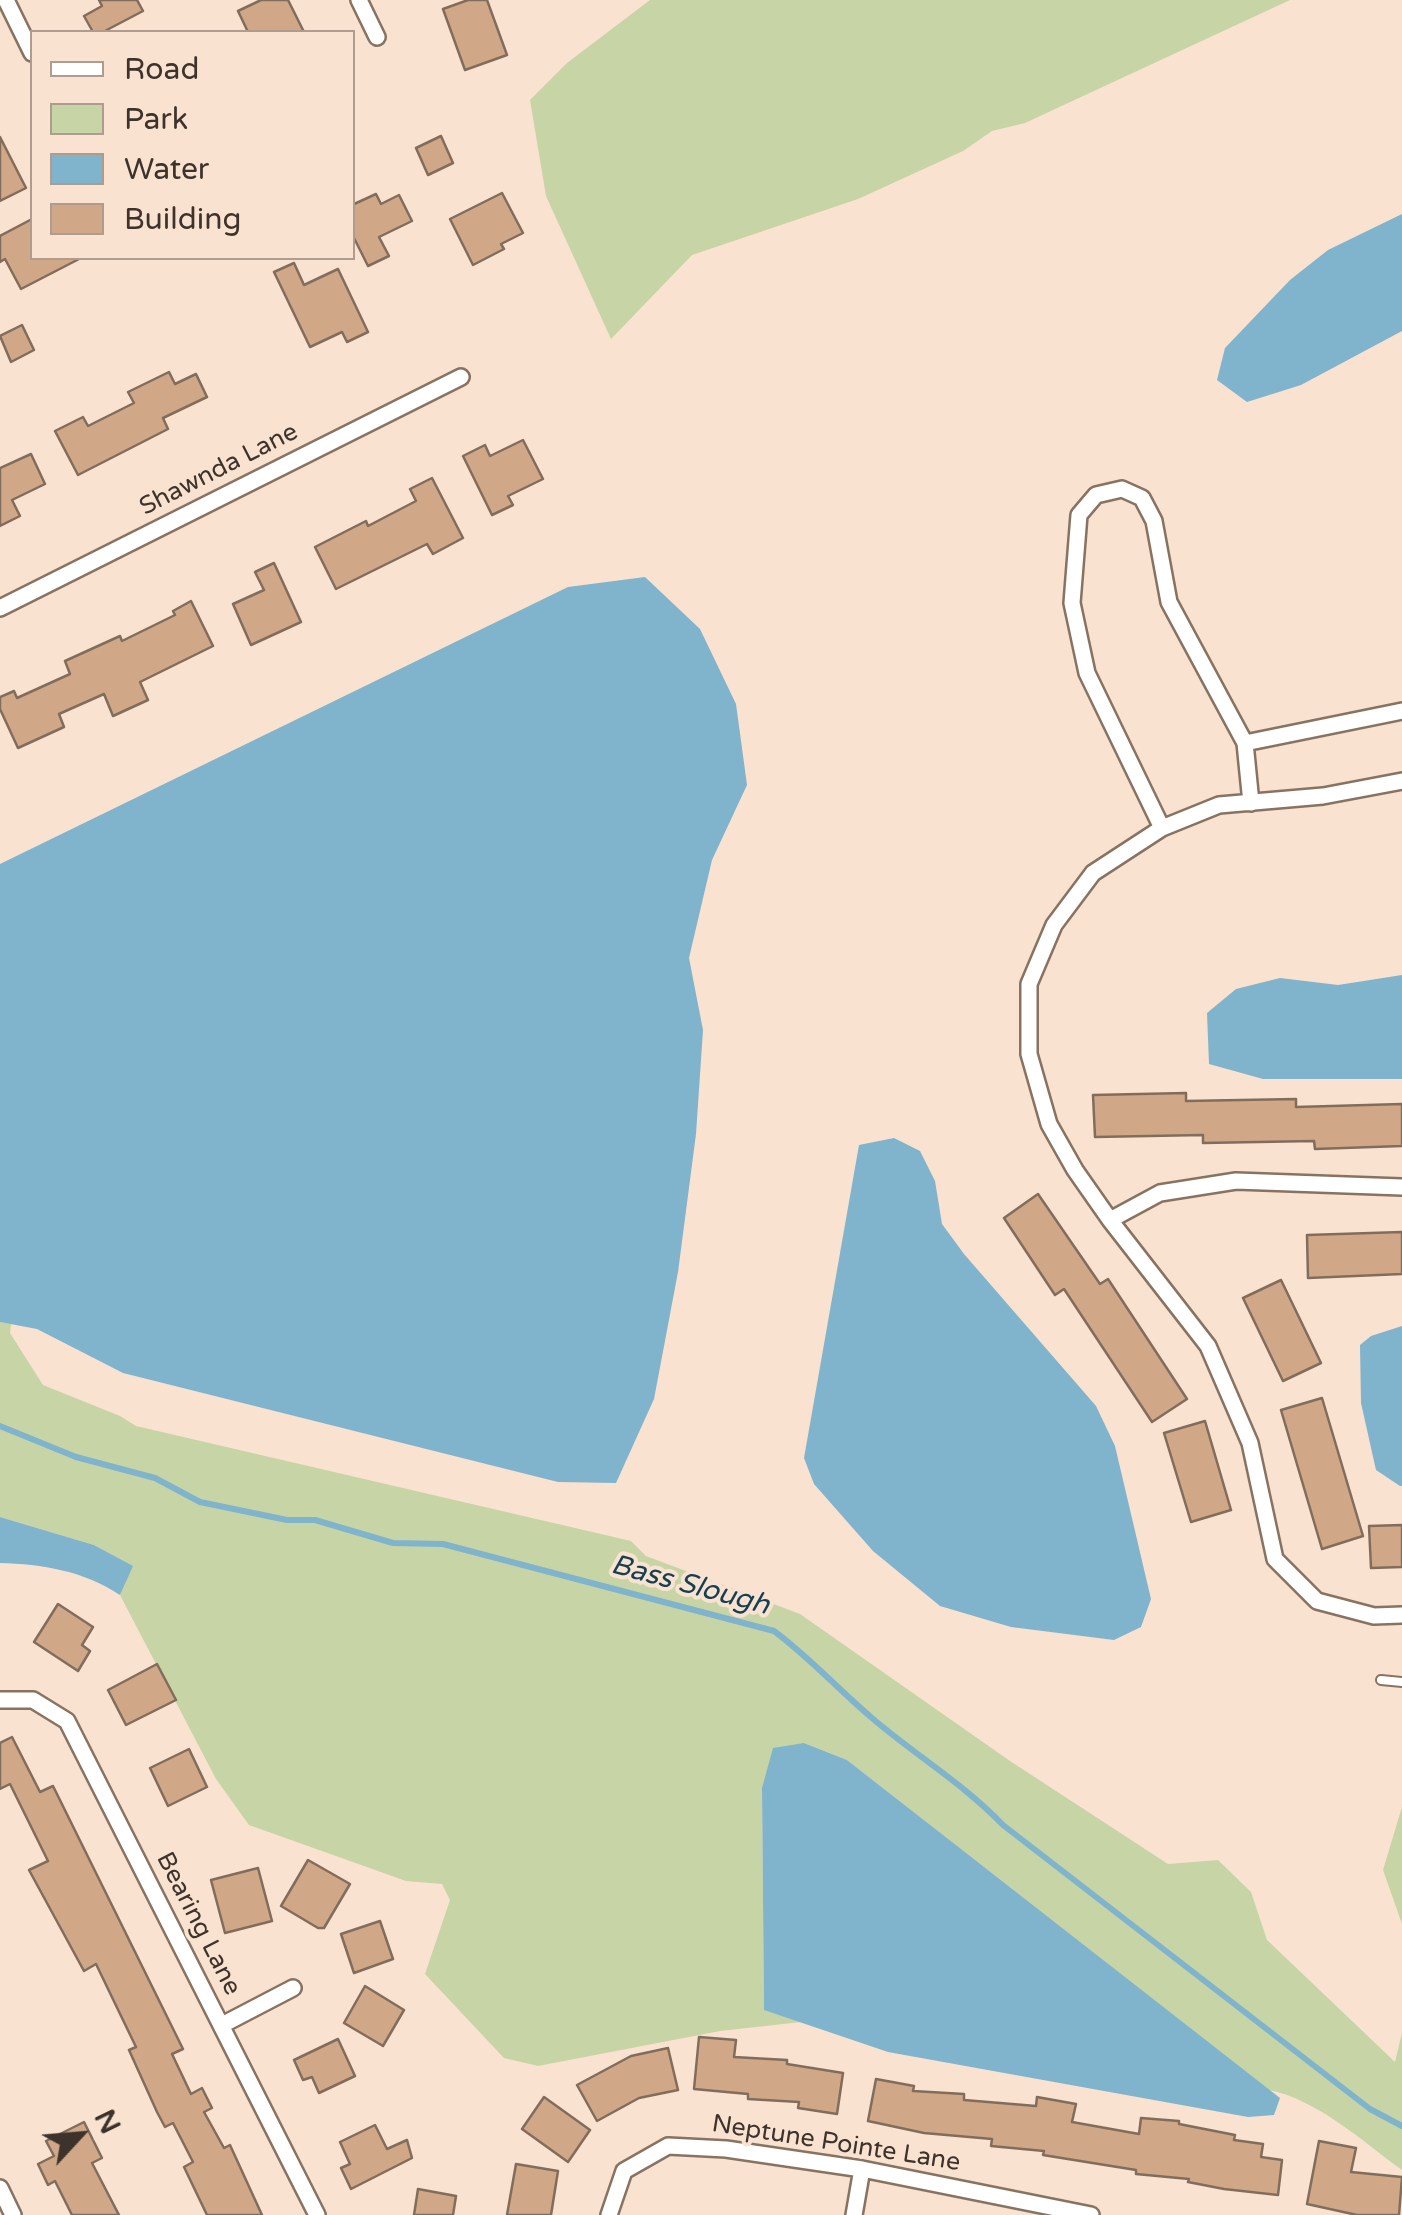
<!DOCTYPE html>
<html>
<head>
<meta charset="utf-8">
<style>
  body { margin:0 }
  #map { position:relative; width:1402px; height:2215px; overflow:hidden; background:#f9e2cf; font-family:"Varela Round",sans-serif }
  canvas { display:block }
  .legend { position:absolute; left:30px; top:30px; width:325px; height:230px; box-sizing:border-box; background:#f9e2cf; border:2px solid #ae9c8e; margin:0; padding:12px 18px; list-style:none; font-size:30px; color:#3d332c }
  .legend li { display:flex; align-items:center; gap:20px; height:50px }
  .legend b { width:50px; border:2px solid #ae9c8e }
  .north { position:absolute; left:30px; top:2085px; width:100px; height:100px; -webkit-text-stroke:8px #f9e2cf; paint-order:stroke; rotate:64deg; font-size:28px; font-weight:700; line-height:40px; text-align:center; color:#3d332c }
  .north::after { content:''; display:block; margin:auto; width:35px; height:45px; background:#3d332c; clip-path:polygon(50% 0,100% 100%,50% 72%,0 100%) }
</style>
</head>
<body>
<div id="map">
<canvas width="1402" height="2215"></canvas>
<ul class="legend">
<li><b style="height:12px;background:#fff"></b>Road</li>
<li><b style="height:28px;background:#c7d4a5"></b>Park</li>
<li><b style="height:28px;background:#80b3cc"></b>Water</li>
<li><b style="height:28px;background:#d0a888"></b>Building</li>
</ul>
<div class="north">N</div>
</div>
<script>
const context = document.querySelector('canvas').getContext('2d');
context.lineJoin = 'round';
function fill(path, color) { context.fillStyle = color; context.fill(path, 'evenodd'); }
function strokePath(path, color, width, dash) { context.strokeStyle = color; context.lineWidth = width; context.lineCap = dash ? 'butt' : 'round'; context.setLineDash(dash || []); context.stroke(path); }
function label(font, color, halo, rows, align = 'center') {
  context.font = font + ' "Varela Round",sans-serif'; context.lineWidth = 8; context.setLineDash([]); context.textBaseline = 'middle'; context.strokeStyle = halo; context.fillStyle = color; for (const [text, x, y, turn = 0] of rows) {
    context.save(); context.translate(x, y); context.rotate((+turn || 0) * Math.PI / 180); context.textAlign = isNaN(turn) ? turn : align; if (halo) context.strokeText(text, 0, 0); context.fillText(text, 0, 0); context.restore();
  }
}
fill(new Path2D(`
  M650,0h640l-265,123 -33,8 -29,20 -105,48 -166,56 -81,84 -65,-143 -16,-96 37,-37z
  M0,1322l11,2 -1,9 33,52 77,31 16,10 495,115 15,15 154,58 210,147 158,103 50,-4 33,32 16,48 128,122 7,-29v137c-40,-29 -84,-70 -133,-80l-422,-330 -43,-17 -42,45 2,221 37,13 -81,9 -182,35 -34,-8 -79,-84 25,-74 -8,-16 -36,-3 -157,-56 -33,-46 -96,-184 12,-29 -38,-21 -94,-28z
  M1402,1807v117l-19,-54z`), '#c7d4a5');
fill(new Path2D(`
  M1402,214v117l-101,54 -54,17 -30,-22 8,-32 65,-68 38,-30z
  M645,577l55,52 36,75 11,81 -35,75 -23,98 14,72 -7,104 -18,138 -24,127 -38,84 -58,-1 -435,-109 -86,-44 -37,-7v-458l568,-277z
  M1402,975v104h-139l-54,-15 -2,-51 29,-24 44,-11 58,7z
  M894,1138l26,13 15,30 7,43 22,30 132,152 19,40 36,153 -10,28 -27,13 -103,-13 -71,-21 -67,-55 -59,-67 -10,-26 55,-313z
  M1402,1326v160h-2l-24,-16 -15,-67 -1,-58 11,-9z
  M0,1517l94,28 39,21 -13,29c-36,-24 -78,-31 -120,-32z
  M804,1743l43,17 433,338 -6,17 -26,2 -360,-65 -124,-42 -2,-222 11,-40z`), '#80b3cc');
strokePath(new Path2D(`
  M0,1426l76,31 79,21 45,24 87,18h28l78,23 50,1 331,87c35,26 64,58 98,87 43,37 92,66 131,107l367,284 32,17`), '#80b3cc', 6);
const building = new Path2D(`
  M99,0h38l6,11 -40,21h-10l-9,-16 18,-10z
  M261,0h27l16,32h-56l-10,-21z
  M468,0h19l20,55 -42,15 -22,-61z
  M441,136l12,27 -25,12 -12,-27z
  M0,137l26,51 -26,13z
  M502,193l21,40 -22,11 3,5 -31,16 -23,-46z
  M376,194l5,10 18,-9 13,26 -33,16 10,19 -21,10 -16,-32v-29z
  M32,219v39h49l-60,31 -16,-30 -5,3v-26z
  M294,263l10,22 34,-16 30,63 -21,10 -5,-10 -32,15 -36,-75z
  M22,325l12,25 -23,12 -11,-26z
  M169,372l6,12 21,-10 11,23 -44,21 5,11 -90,46 -23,-44 28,-14 5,9 46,-23 -6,-11z
  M523,440l20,39 -35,17 5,9 -21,10 -29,-59 22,-11 5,11z
  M31,454l14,30 -33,16 8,16 -20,10v-58z
  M432,478l31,60 -30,16 -6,-10 -91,45 -21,-42 51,-26 2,5 48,-25 -6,-12z
  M274,563l27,59 -50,23 -18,-41 31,-14 -9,-18z
  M191,601l22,45 -73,36 8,18 -35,16 -9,-22 -45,20 5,13 -46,21 -18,-39v-12l14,-6 3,7 53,-24 -5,-13 55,-25 2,5 53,-26 -2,-4z
  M1186,1093v8l110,-2v8l106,-3v42l-87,3 -1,-8 -111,2v-8l-108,2 -2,-42z
  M1038,1194l62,90 8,-5 79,120 -35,23 -88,-133 -9,6 -51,-77z
  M1402,1232v42l-94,4 -1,-43z
  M1281,1280l40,83 -38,18 -40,-83z
  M1322,1398l41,138 -41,13 -41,-139z
  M1205,1421l26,89 -40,12 -27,-89z
  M1402,1525v42l-31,1 -2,-42z
  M58,1604l35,23 -11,18 8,6 -12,20 -44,-29z
  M157,1664l19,36 -50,25 -18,-35z
  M12,1737l28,55 13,-6 130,263 -11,5 19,40 11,-6 10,20 -8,4 20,36 6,-3 32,70h-55l-23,-48 9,-5 -20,-39 -8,4 -8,-15 -28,-62 7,-3 -40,-83 -12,7 -55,-101 19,-9 -38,-77 -10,5v-46z
  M189,1749l18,38 -39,19 -18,-38z
  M308,1860l42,24 -26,44h-6l-37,-22z
  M258,1868l14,53 -47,12 -14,-53z
  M380,1921l13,38 -39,14 -13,-39z
  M365,1986l39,24 -21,36 -39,-23z
  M699,2037l37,3 -2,17 53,3v4l56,9 -6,41 -39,-6 1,-6 -51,-3v-5l-54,-5z
  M338,2039l17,37 -36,17 -7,-16 -9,3 -9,-20z
  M668,2048l10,42 -39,8 -42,23 -20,-36 54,-29z
  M876,2079l38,7 -1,5 51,3v6l72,6 1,-9 39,7 -4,18 67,12 2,-16 38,3v3l56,11 -1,5 29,4 -2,13 21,3 -4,35 -54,-6 -36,-7 1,-3 -53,-5v-4l-93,-15 1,-4 -53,-5 1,-7 -68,-6 -56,-12z
  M544,2097l46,33 -22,32 -46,-33z
  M84,2122l18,36 -10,5 27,52h-47l-17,-34 -7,4 -10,-21 16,-8 -8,-15z
  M375,2125l12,24 20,-9 5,18 -61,31 -10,-21 9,-4 -10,-22z
  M1319,2141l37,7 -5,24 51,5 -3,38h-42l-50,-11z
  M516,2164l42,7 -7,44h-44z
  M418,2189l38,7 -3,19h-39z`);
fill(building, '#d0a888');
strokePath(building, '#826d5d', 2.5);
const service = new Path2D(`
  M1381,1680l21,2`);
const minor = new Path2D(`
  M6,0l26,53
  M359,0l18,37
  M0,608l461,-231
  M1402,781l-79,15 -104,9 -57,23 -69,45 -39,52 -25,59v70l20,70 26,46 35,50 98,126 42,97 25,116 42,42 57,15 28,-1
  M1251,803l-6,-60 157,-32
  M1162,828l-75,-155 -15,-70 7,-88 17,-20 26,-6 20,9 12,23 15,81 76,141
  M1110,1220l50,-27 76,-12 166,6
  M0,1700h33l34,21 250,494
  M222,2025l71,-37
  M0,2188l13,27
  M609,2215l15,-44 44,-25 58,3 136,20 229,46
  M854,2215l8,-46`);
strokePath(service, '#887362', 12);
strokePath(minor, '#887362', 20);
strokePath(service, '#fff', 8);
strokePath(minor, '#fff', 15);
label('25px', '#3d332c', '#f9e2cf', [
  ["Shawnda Lane",219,470,-27],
  ["Bearing Lane",198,1924,63],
  ["Neptune Pointe Lane",836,2144,9]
]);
label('italic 28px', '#154053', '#f9e2cf', [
  ["Bass Slough",690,1586,15]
]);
</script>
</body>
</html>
